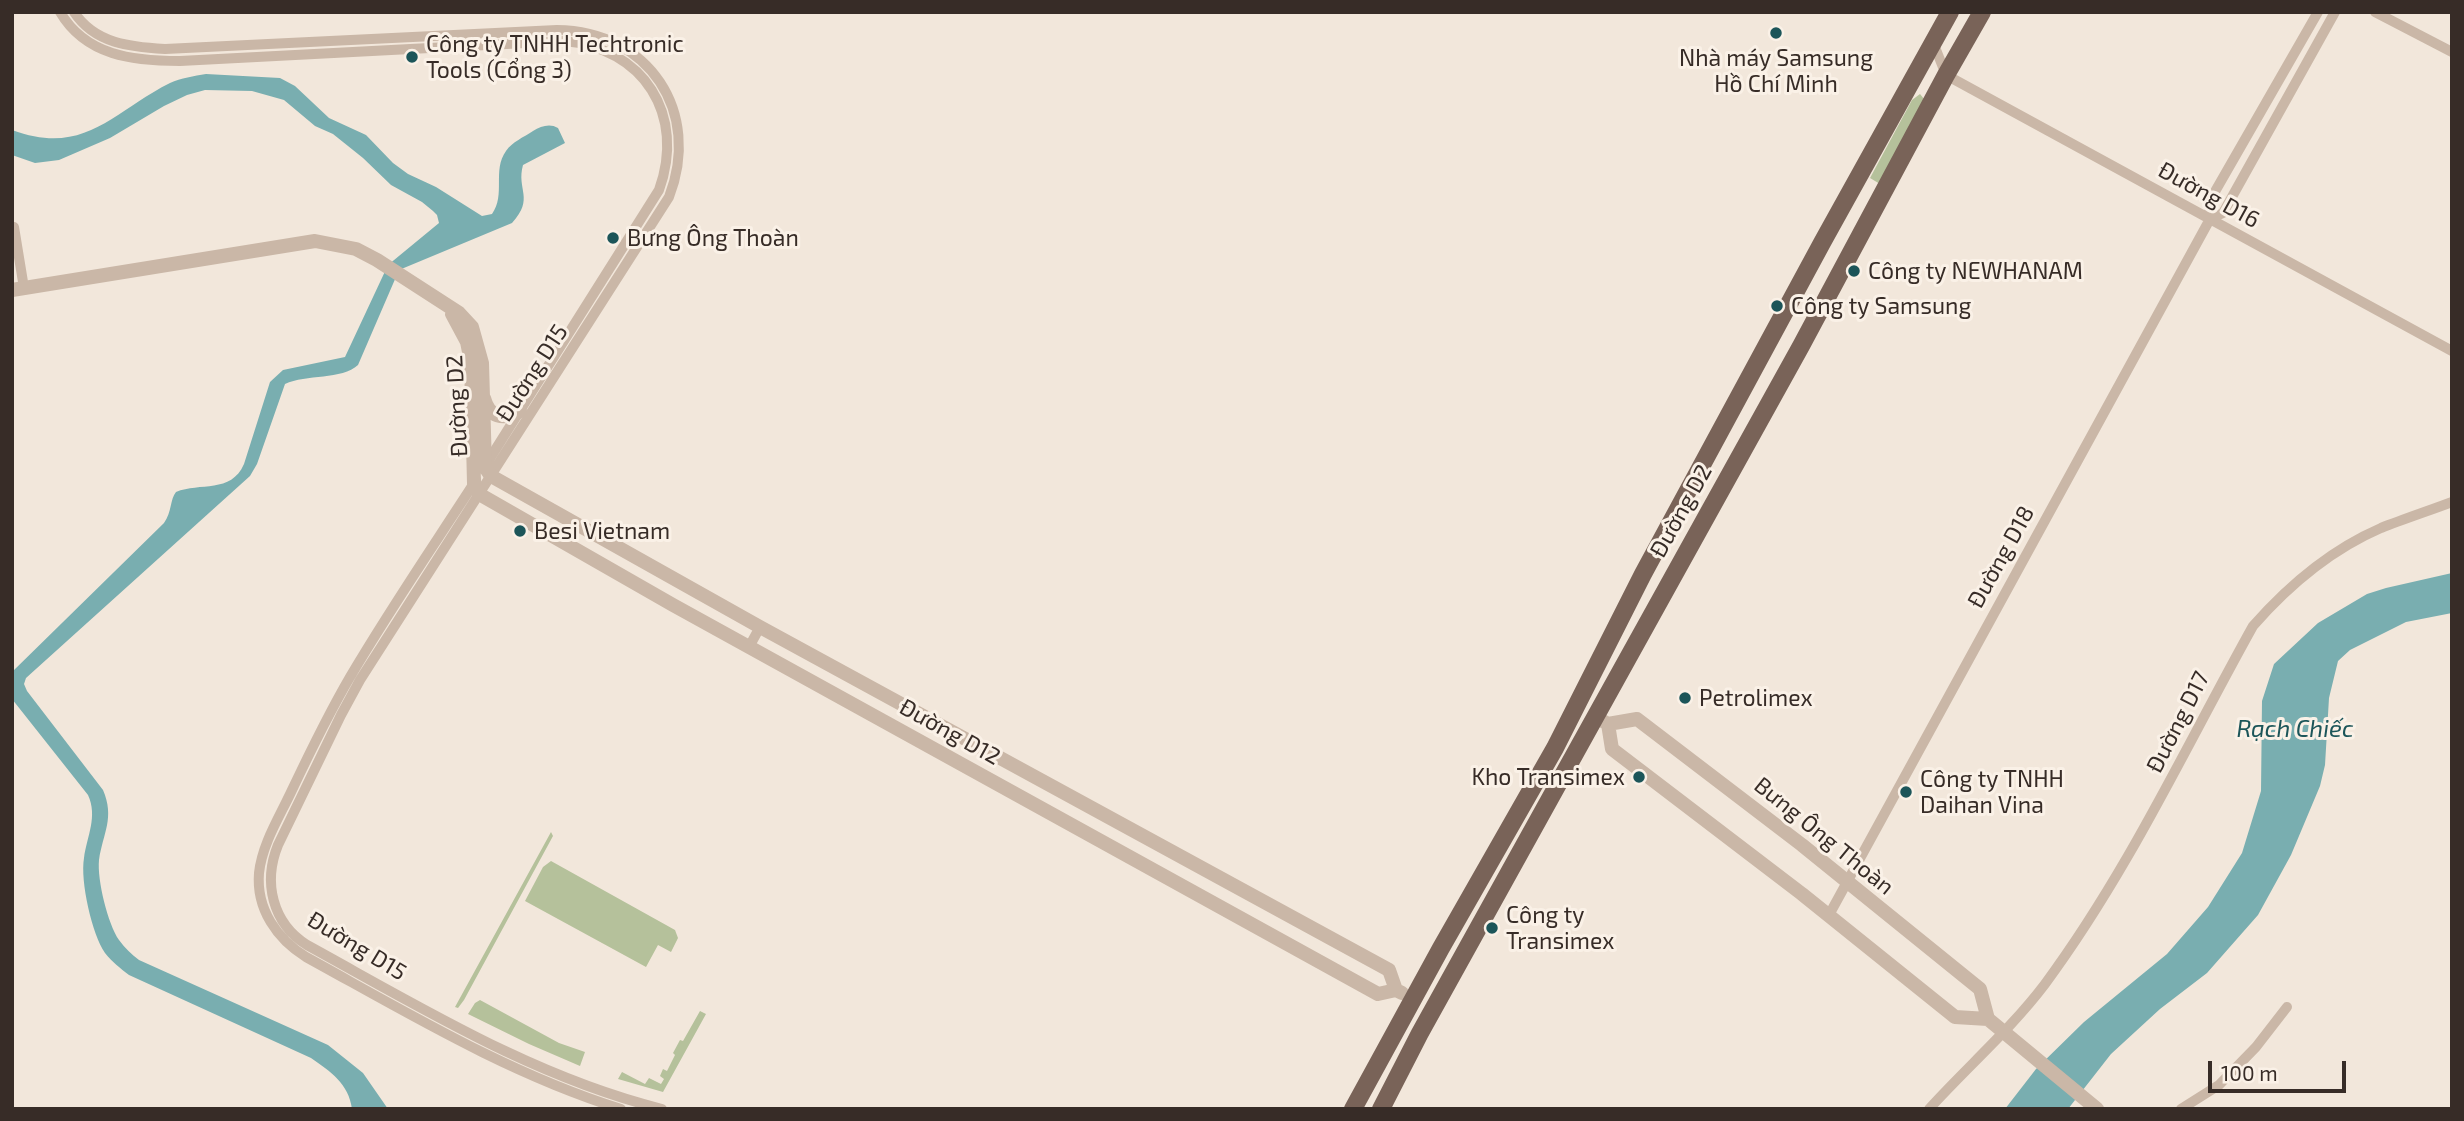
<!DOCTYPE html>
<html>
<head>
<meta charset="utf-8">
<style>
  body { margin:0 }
  #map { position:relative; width:2464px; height:1121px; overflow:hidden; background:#f2e7db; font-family:"Exo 2",sans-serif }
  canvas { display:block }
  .frame { position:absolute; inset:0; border:14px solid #372c27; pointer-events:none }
  .scale { position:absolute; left:2208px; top:1061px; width:138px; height:32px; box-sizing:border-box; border:4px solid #372c27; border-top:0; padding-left:9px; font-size:21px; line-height:24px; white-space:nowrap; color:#372c27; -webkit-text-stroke:5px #faf1e7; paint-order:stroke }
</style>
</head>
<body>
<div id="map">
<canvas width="2464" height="1121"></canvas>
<div class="frame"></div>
<div class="scale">100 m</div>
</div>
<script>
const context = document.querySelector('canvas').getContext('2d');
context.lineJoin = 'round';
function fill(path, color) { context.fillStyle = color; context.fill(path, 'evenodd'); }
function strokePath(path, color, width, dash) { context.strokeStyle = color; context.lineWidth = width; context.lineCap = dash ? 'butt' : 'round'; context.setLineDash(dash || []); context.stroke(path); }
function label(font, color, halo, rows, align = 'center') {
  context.font = font + ' "Exo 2",sans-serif'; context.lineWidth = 6; context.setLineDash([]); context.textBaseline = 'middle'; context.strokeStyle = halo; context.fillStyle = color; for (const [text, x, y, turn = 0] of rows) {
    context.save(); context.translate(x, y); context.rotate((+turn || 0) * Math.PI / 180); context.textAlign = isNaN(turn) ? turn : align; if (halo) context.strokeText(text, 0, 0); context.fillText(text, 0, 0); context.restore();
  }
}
fill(new Path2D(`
  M1920,94l4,5 -44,85 -10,-6 42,-78z
  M551,832l2,4 -89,164 -6,8 -3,-1z
  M551,861l124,69 3,8 -7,14 -13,-7 -12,22 -121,-66 18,-34z
  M480,1000l79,43 26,9 -5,14 -51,-22 -61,-30 7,-11z
  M700,1011l6,3 -43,78 -45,-13 4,-7 23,12 4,-6 12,6 3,-5 -4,-3 3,-7 4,2 8,-16 -2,-2 7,-13 3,1z`), '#b5c19b');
fill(new Path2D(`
  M206,74l74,4 15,8 34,32 37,17 27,28 15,11 28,13 46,29 10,-2c14,-19 0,-44 14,-63 6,-9 18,-14 27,-20 8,-5 17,-8 25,-3l7,15 -42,22c-7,25 12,33 -11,58l-113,47 -41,95c-16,15 -52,9 -73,19l-28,80 -7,12 -224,202 -2,6 3,7 76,99c12,28 0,43 -4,70 -2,20 9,64 20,80 6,8 12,14 20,20l189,85 35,28 25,36h-36c-3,-25 -22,-38 -41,-51l-182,-83c-9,-7 -17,-13 -24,-22 -13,-19 -25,-72 -21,-95 3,-22 14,-41 4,-63l-76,-96v-27l152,-149c8,-11 6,-24 12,-31 24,-10 55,2 68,-28l26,-82 13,-12 62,-13 43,-92 51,-42 -2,-8 -4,-4 -11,-9 -31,-17 -28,-27 -30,-24 -18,-8 -31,-26 -32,-9 -47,-1 -18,5 -23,11 -54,32 -51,22 -24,3 -23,-8v-25c73,27 100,-18 158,-47 11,-5 24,-7 36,-9z
  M2452,573v40l-46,9 -56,28 -12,11 -9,37 -4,67 -5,21 -29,69 -33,60 -51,58 -47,36 -49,45 -43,55h-63l31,-40 48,-47 83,-68 41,-47 34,-54 19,-62 1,-90 12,-37 44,-41 49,-29 19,-6z`), '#79aeb0');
strokePath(new Path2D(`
  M60,12c26,44 73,49 120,49l384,-20c80,7 122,74 95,149l-174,276
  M74,12c21,32 57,35 91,37l392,-19c92,1 145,82 112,167l-309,483 -19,35 -63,130c-15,37 -6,78 29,100 115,63 227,132 355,164
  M2375,12l77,40
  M1933,42l13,33 506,276
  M2210,219l13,-6 112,-201
  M14,227l10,61
  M476,480c-42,65 -86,129 -126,197 -21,36 -40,75 -58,113 -12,26 -30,54 -33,83 -3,36 18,66 47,84 102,56 203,117 315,152
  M749,647l11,-20
  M1829,915l381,-696 -1,-17 109,-190
  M1929,1109c38,-42 82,-80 116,-125 84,-114 140,-236 208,-358 36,-41 77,-76 128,-98 23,-9 47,-17 71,-26
  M2181,1109l38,-24 37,-38 31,-40`), '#cab7a7', 10);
strokePath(new Path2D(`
  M12,290l303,-49 41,8 21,11 82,53 13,14 10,36 3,104 6,9 269,151 629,343 7,20
  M452,314l15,28 4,20 3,121 5,11 194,111 705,389 18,-4 6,3
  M484,398c5,19 19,23 36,13
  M1601,720l7,4 29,-5 165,126 178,144 8,30
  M1608,724l4,25 190,145 153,123 33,2 109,90`), '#cab7a7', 14);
strokePath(new Path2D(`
  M1353,1109l88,-161 114,-200 88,-174 180,-333 127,-229
  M1381,1109l39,-76 381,-687 145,-271 36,-63`), '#796358', 18);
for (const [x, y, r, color] of [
  [1776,33,7,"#1c5559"],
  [412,57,7,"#1c5559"],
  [613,238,7,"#1c5559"],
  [1854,271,7,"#1c5559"],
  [1777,306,7,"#1c5559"],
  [520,531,7,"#1c5559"],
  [1685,698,7,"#1c5559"],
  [1639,777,7,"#1c5559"],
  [1906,792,7,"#1c5559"],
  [1492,928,7,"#1c5559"]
]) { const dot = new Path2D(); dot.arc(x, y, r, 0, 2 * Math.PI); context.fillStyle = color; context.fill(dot); strokePath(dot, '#faf1e7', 2.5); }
label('23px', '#372c27', '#faf1e7', [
  ["Công ty TNHH Techtronic",426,44],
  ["Tools (Cổng 3)",426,70],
  ["Nhà máy Samsung",1776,58,"center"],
  ["Hồ Chí Minh",1776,84,"center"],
  ["Bưng Ông Thoàn",627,238],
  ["Công ty NEWHANAM",1868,271],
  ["Công ty Samsung",1791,306],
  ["Besi Vietnam",534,531],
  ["Petrolimex",1699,698],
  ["Kho Transimex",1625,777,"right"],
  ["Công ty TNHH",1920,779],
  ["Daihan Vina",1920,805],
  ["Công ty",1506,915],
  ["Transimex",1506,941]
], 'left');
label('23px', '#372c27', '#faf1e7', [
  ["Đường D16",2209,195,29],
  ["Đường D15",532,373,-57],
  ["Đường D2",457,406,-93],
  ["Đường D2",1681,511,-61],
  ["Đường D18",2001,557,-61],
  ["Đường D17",2178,722,-63],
  ["Đường D12",950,732,29],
  ["Bưng Ông Thoàn",1824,836,39],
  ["Đường D15",357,946,31]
]);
label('italic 24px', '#1c5559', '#faf1e7', [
  ["Rạch Chiếc",2295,729]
]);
</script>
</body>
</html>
